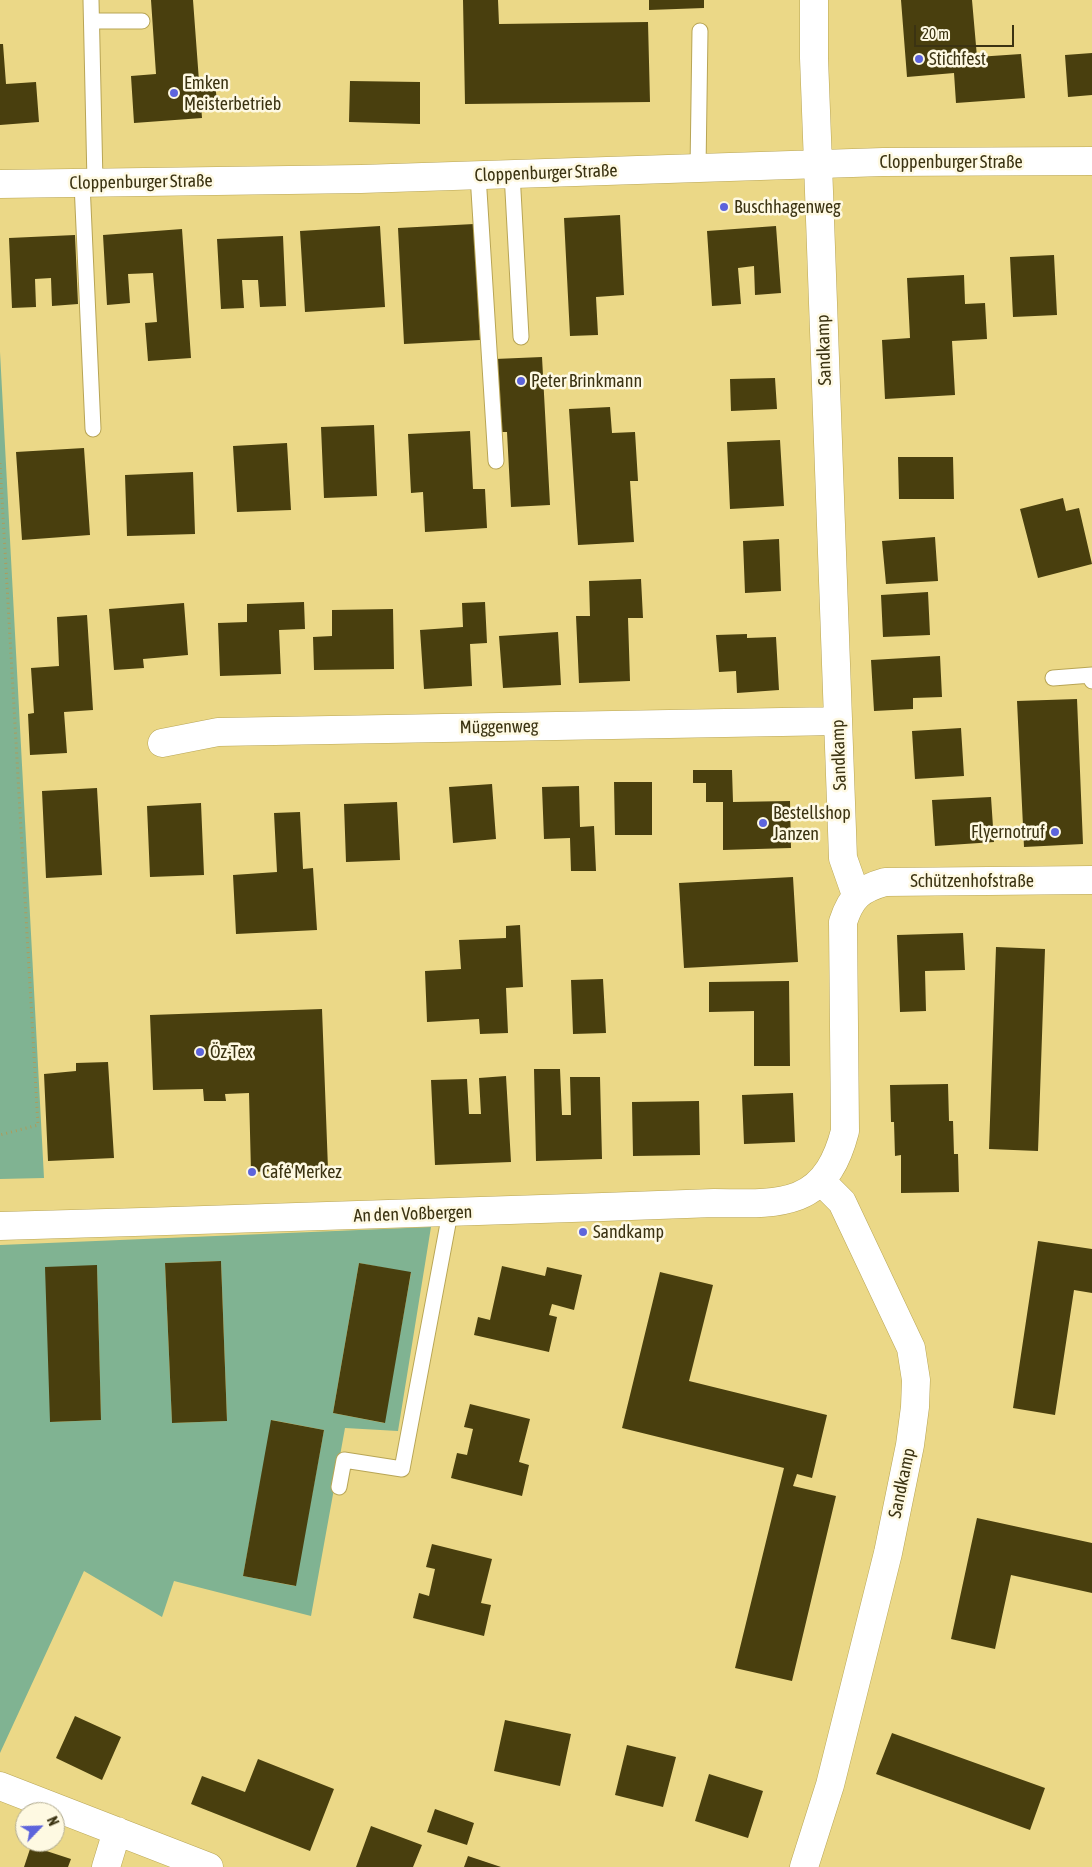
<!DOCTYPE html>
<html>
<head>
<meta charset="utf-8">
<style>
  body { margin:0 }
  #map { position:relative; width:1092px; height:1867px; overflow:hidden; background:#ebd887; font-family:"Asap Condensed",sans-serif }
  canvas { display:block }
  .north { position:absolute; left:15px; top:1802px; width:50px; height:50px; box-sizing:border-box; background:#fef9e2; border:1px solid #b0aa8f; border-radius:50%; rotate:66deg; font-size:14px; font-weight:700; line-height:20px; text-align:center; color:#3b3312 }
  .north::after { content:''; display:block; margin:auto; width:18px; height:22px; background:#5d64dc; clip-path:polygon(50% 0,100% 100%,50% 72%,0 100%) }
  .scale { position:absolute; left:914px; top:25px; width:100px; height:22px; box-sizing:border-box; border:2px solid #3b3312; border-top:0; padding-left:6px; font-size:15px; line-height:18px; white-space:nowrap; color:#3b3312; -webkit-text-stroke:4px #fef9e2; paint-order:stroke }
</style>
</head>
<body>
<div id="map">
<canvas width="1092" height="1867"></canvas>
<div class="north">N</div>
<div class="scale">20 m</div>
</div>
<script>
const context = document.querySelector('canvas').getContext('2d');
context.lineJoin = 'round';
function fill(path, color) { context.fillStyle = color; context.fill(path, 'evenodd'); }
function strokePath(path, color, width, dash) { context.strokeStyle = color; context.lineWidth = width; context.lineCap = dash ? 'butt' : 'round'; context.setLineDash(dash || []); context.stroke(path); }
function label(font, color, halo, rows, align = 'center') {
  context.font = font + ' "Asap Condensed",sans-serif'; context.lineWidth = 5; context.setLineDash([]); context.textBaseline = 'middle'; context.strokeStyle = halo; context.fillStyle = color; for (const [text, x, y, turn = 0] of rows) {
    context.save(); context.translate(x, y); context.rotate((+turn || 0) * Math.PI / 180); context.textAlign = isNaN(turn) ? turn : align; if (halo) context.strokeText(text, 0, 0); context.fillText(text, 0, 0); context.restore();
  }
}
fill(new Path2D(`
  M0,352l44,826 -44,1z
  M431,1227l-33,204 -53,-3 -34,188 -137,-35 -12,36 -78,-46 -84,182v-508zM221,1261l6,160 -55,2 -7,-160zM359,1263l52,10 -27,150 -51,-10zM97,1266l4,154 -50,2h-1zM272,1420l52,10 -29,156 -52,-10z`), '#80b392');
fill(new Path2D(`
  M151,0h42l6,81 16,-1 2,24 -16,1 1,13 -68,5 -3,-47 25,-2z
  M463,0h35l1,24 149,-2 2,80 -185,2z
  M649,0h55v8l-55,2z
  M901,0h71l5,57 44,-3 4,44 -69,5 -2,-30 -47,4z
  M0,44h3l3,40 30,-2 3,40 -39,3z
  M1092,53v42l-24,2 -3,-42z
  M350,81l70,1v42l-71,-2z
  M620,215l4,80 -28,2 2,38 -28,1 -6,-118z
  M474,224l6,116 -76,4 -6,-116z
  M380,226l5,81 -80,5 -5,-81z
  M776,226l5,67 -26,2 -1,-29 -16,2 3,36 -29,2 -5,-75z
  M182,229l9,129 -43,3 -3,-38 12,-1 -4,-49 -25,1 2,29 -23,2 -4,-70z
  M75,235l3,69 -26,2 -1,-28 -16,1 1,28 -24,1 -3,-70z
  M283,236l3,70 -26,1 -2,-27h-16l2,28 -23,1 -4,-70z
  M1054,255l3,60 -44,2 -3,-60z
  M964,275l1,29 20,-1 2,36 -35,2 3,54 -70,4 -3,-59 28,-2 -3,-60z
  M542,357l8,148 -39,2 -4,-75h-8l-4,-73z
  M775,378l2,31 -46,2 -1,-32z
  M610,407l2,26 23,-1 3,49h-8l4,61 -56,3 -9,-136z
  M374,425l3,71 -53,2 -3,-71z
  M470,431l3,58h12l2,39 -62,4 -2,-40 -12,1 -3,-59z
  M780,440l4,66 -54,3 -3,-67z
  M287,443l4,67 -54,2 -4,-66z
  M84,448l6,87 -68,5 -6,-88z
  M898,457h55l1,42h-55z
  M193,472l2,62 -68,2 -2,-61z
  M1063,498l3,13 13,-3 13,56 -54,14 -18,-69z
  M935,537l3,44 -52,3 -4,-43z
  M779,539l2,52 -36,2 -2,-52z
  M641,579l2,39h-15l2,63 -51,2 -3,-67h14l-1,-35z
  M928,592l2,43 -47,2 -2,-42z
  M304,602l1,27 -26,1 2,44 -61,2 -2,-53 29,-1v-18z
  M485,602l2,41 -17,1 2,42 -48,3 -4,-59 43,-3 -1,-24z
  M184,603l4,52 -45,4 1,9 -30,2 -5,-61z
  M393,609l1,60 -80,1 -1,-33 19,-1v-26z
  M87,615l6,95 -29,2 3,41 -37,2 -2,-41 6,-1 -3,-45 28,-2 -2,-49z
  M558,632l3,53 -58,3 -4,-52z
  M747,634v4l29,-1 3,53 -42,3 -1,-22 -17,1 -3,-37z
  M940,656l2,41 -29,1v11l-39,2 -3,-51z
  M1077,699l6,145 -59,3 -7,-146z
  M961,728l3,48 -49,3 -3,-48z
  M693,770h39l1,32 57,-1 1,47 -68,2v-48h-17v-19h-13z
  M614,782h38v53h-37z
  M492,784l4,55 -43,4 -4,-56z
  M579,786l1,41 14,-1 2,45h-25l-1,-33 -26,1 -2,-52z
  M97,788l5,87 -56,3 -4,-87z
  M991,797l3,45 -59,4 -3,-46z
  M397,802l3,58 -54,2 -2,-58z
  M201,803l3,72 -54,2 -3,-71z
  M300,812l3,57 10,-1 4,62 -81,4 -3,-59 44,-3 -3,-59z
  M793,877l5,85 -114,6 -5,-85z
  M520,925l3,62 -17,1 2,45 -28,1 -1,-15 -52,3 -2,-51 36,-2 -2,-29 47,-2v-12z
  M963,933l2,37 -40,1 1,40 -26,1 -3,-77z
  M996,947l49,2 -7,202 -49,-2z
  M603,979l3,54 -33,1 -2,-54z
  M789,981l1,85h-36v-55l-45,1v-30z
  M322,1009l6,160 -77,3 -2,-79 -24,1 1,7h-22l-1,-12 -50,1 -3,-75z
  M108,1062l6,96 -66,3 -4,-87 32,-3v-8z
  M534,1069h26l2,46h9l-1,-38h30l2,82 -66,2z
  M506,1076l5,86 -76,3 -4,-85 36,-1 2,35h12l-2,-36z
  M948,1084l1,37h4l1,33h4l1,38 -58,1v-38l-6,1 -1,-34h-3l-1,-37z
  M793,1093l2,49 -51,2 -2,-49z
  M699,1101l1,54 -67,1 -1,-54z
  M1038,1241l54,8v44l-18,-3 -19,125 -42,-7z
  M221,1261l6,160 -55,2 -7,-160z
  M359,1263l52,9 -26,151 -52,-10z
  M97,1265l4,155 -51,2 -5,-155z
  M502,1266l43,10 2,-9 35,8 -8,35 -22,-6 -3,11 8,2 -8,35 -75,-17 4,-18 12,3z
  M660,1272l53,13 -24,96 138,34 -15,63 -15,-4 -4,12 43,10 -44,185 -57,-13 49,-200 -162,-40z
  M470,1404l60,15 -11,43 10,3 -7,31 -71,-18 6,-25 10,2 6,-26 -9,-2z
  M271,1420l53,10 -28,156 -53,-10z
  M977,1518l115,25v50l-81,-18 -16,74 -44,-10z
  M432,1544l60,15 -11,44 10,2 -7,31 -71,-18 6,-25 10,3 6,-27 -9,-2z
  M75,1716l46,21 -19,43 -46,-22z
  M505,1720l66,14 -11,52 -66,-15z
  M892,1733l153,55 -15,42 -154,-56z
  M627,1745l49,12 -13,50 -48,-12z
  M258,1759l76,30 -24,62 -119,-47 11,-28 43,16z
  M709,1774l54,17 -15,47 -53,-17z
  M435,1809l39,14 -7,22 -40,-13z
  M371,1826l51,19 -9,22h-57z
  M31,1846l40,13 -3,8h-44z
  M468,1856l33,11h-37z`), '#493f0e');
const lane = new Path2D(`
  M91,0l4,182
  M92,21h50
  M698,169l2,-138
  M512,173l9,164
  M478,175l18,286
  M82,183l11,246
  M1053,678l39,-3v6
  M339,1487l5,-27 58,9 48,-256`);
const street = new Path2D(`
  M818,164l25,694 13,37
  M162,743l56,-11 620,-11
  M0,1226c201,-6 402,-11 603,-19 37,-1 74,-3 111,-4 27,0 58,3 84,-7 28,-11 40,-38 47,-65l-2,-209c8,-25 17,-33 42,-40l207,-2
  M0,1786l209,81
  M106,1867l11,-36
  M804,1867l26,-82 58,-232 22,-108 5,-38 1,-27 -5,-32 -69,-146 -21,-21`);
const secondary = new Path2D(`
  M814,0v58l4,106
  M0,184l361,-5 522,-17 209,-1`);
strokePath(lane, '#b8a555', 17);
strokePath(street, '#b8a555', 29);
strokePath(secondary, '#b8a555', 29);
strokePath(new Path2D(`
  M0,463l38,662 -38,10`), '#ac9c5d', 3, [1, 4]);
strokePath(lane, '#fff', 15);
strokePath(street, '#fff', 28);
strokePath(secondary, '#fff', 28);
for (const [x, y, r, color] of [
  [919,59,5,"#5d64dc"],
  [174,93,5,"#5d64dc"],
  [724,207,5,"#5d64dc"],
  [521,381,5,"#5d64dc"],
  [763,823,5,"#5d64dc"],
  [1055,832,5,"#5d64dc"],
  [200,1052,5,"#5d64dc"],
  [252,1172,5,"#5d64dc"],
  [583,1232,5,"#5d64dc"]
]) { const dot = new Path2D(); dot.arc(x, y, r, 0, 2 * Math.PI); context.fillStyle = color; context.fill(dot); strokePath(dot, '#fef9e2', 2); }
label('18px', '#3b3312', '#fef9e2', [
  ["Stichfest",929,59],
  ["Emken",184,83],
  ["Meisterbetrieb",184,104],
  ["Buschhagenweg",734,207],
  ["Peter Brinkmann",531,381],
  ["Bestellshop",773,813],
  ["Janzen",773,834],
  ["Flyernotruf",1045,832,"right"],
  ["Öz-Tex",210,1052],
  ["Café Merkez",262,1172],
  ["Sandkamp",593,1232]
], 'left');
label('18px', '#3b3312', '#fef9e2', [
  ["Cloppenburger Straße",951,162],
  ["Cloppenburger Straße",546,173,-2],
  ["Cloppenburger Straße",141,182,-1],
  ["Sandkamp",824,350,-92],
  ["Müggenweg",499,727,-1],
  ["Sandkamp",839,755,-92],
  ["Schützenhofstraße",972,881],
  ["An den Voßbergen",413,1214,-2],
  ["Sandkamp",902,1483,-78]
]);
</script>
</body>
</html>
